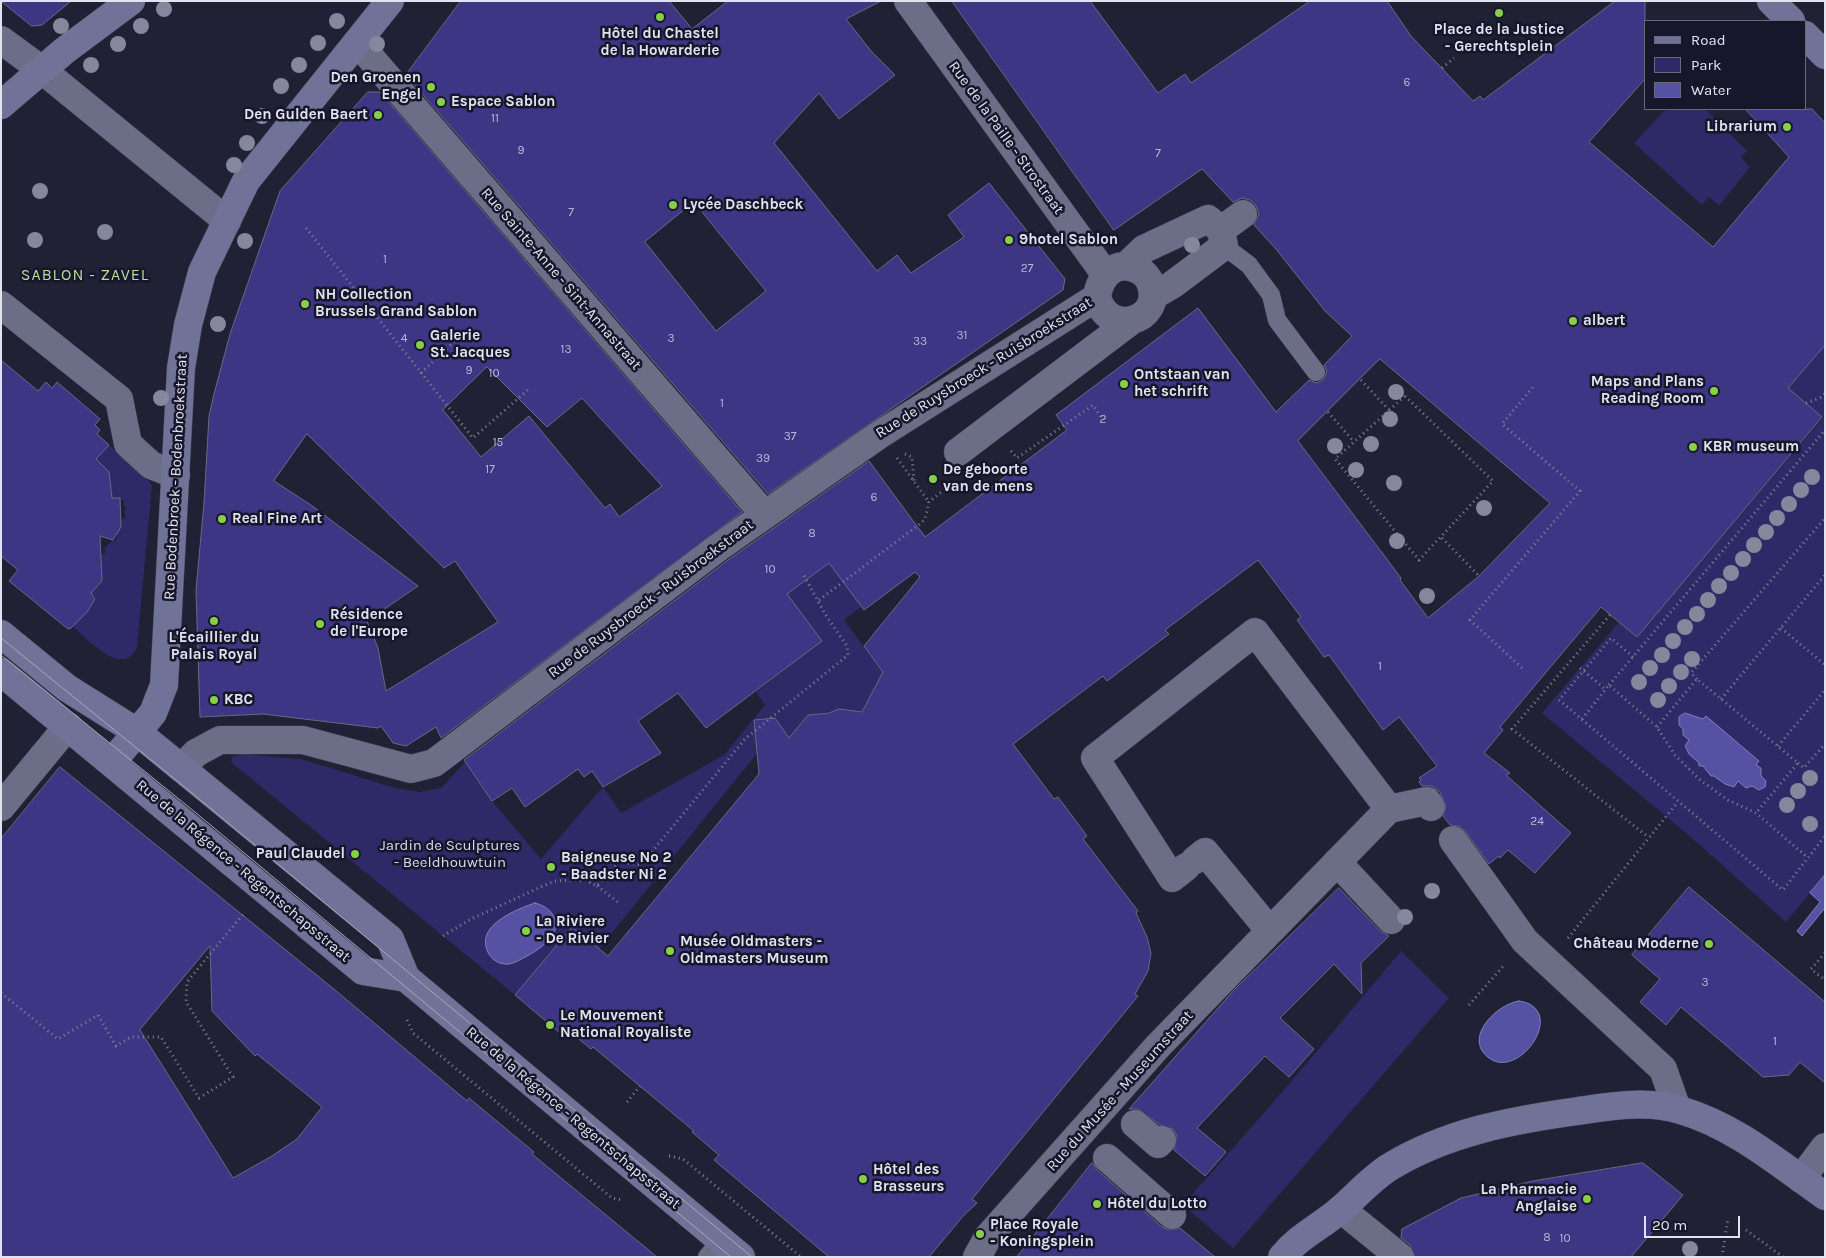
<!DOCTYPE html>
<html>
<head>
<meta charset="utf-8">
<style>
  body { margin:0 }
  #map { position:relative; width:1826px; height:1258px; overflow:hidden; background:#202135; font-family:Karla,sans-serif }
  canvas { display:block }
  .frame { position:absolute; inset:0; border:2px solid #e2e3f1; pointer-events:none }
  .legend { position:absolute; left:1644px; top:20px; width:162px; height:90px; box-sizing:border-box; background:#17172b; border:1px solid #68697a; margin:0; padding:6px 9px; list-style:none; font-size:15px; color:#e2e3f1 }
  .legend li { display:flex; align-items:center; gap:10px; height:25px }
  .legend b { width:25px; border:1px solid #68697a }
  .scale { position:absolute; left:1644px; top:1216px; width:96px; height:22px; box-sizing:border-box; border:2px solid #e2e3f1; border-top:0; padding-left:6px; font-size:15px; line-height:18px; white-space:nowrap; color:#e2e3f1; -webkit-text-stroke:4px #17172b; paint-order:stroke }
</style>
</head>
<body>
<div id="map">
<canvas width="1826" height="1258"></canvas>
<div class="frame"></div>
<ul class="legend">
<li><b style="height:6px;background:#717297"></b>Road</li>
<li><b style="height:14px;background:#2e2967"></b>Park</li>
<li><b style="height:14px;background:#5652a3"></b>Water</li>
</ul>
<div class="scale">20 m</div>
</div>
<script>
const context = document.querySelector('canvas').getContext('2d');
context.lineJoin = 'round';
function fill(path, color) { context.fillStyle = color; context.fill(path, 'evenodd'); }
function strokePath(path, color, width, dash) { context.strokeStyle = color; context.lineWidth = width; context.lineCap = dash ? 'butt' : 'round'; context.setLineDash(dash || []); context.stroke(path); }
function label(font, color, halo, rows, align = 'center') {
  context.font = font + ' Karla,sans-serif'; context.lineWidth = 5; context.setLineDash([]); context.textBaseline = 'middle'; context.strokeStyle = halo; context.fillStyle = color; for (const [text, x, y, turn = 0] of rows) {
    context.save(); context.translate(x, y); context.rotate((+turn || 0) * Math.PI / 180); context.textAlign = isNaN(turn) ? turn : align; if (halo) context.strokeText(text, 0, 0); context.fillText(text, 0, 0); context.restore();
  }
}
fill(new Path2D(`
  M1666,109h39l42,42 -6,6 9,10 -31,39 -10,-9 -7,8 -68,-62z
  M1825,345v530l-39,47 -94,-84 -150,-125 77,-91 18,15 184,-217 2,-2 -35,-30z
  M109,445l27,22 16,18 -15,162c-14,33 -50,-9 -66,-22l20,-25 2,2 2,-6h-4l-2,-9h8l5,-6v-7l-6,-6 3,-15 2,2 5,-3 -2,-3 9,-9 3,1 4,-21 6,-3 -2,-7 3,-1 -4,-5 2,-2 -2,-2h-6l-1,-2 -2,2 -12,-8 8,-8 -1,-12 -18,-8z
  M914,521l12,15 -64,70 -18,14 48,64 -18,5 -19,35 -6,-12 -5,-3 -36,6 -30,37 -16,-5 -163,202 -28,-22 -56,68 -284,-233 1,-5 9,-3 60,5 94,29 24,4 22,-4 24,-26 27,39 49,58 62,-72 18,26 103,-58 41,-50 -9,-13 66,-51 -20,-26 -34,-7 72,-53 10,13z
  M1401,951l48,47 -216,250 -50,-43 107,-122z`), '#2e2967');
const water = new Path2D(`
  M1685,713l18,6 3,-3 53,45 -3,4 5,3v8l5,5 -1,6 -6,3 -7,-4 -6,2 -8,-7 -4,6 -9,-3 -11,-8h-3l-8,-10h-4v-3l-10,-9 -4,-8 4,-6 -6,-5v-6l-4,-4v-8z
  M1825,875v33l-23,28 -5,-5 23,-29 -10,-9z
  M535,903c16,4 24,15 19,31 -7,9 -17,17 -27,22 -6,3 -12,7 -18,8 -17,2 -29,-17 -21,-32 8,-14 32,-24 47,-29z
  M1519,1001c50,7 1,80 -30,57 -27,-20 8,-54 30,-57z`);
fill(water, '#5652a3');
strokePath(water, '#807eba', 1);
const building = new Path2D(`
  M1,1h70l-29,24 -10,1z
  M461,1h208l23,28 36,-28h153l-35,18 25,32 24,24 -56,44 -20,-26 -45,50 103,128 20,-16 14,18 53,-36 -16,-22 41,-32 76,96 -2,11 -295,204 -362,-419zM694,202l72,89 -50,40 -71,-89z
  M952,1h138l68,92 27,-19 6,9 119,-82h77l24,35 62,65 7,-5 3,4 132,-99h30v78l-56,63 124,105 76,-90 -44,-48h67l13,14v222l-37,43 34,29 -185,220 -36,-30 -101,120 3,3 -19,23 26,20 -4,2 65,58 -36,40 -27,-23 -8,8 -1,-2 -10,8 -24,-33 -6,-5 -9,-1 -7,-9 3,-10 -6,-14 -8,-6h-10l-3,-4 2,-2 -2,-2 18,-12 -38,-49 -16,13 -54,-75 -5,2 -27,-37 4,-3 -43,-57 -93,70 4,4 -62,47 -4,-5 -90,68 41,55 4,-2 29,39 -4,3 55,72 -2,2 11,24 4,16 -3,18 -13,23 3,2 -166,203 5,4 -13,12 -35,42h-100l-115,-97 5,-5 -27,-23 2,-1 -101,-84 -2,2 -27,-22 -4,6 -45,-38 57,-68 36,29 151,-182 -5,-54 21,-2 14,20 19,-23 21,-2 10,-4 23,3 21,-40 -19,-26 56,-69 -5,-5 -51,38 -35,-47 -42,31 35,47 -116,87 -28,-35 -40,28 23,32 -58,34 -11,-16 -8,6 -6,-8 -53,38 -13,-19 -20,13 -28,-41 264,-200 141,-99 56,76 142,-107 -11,-15 142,-107 78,104 33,-32 8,3 6,-3 4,-9 -3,-6 28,-29 -27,-25 -49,-62 -22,-24 5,-12 -4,-9 -5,-4 -8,-2 -9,4 -31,-33 -88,61zM1380,359l170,144 -71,73 -51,42 -28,-38 1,-2 -103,-137z
  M368,92h12l362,420 -301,226 -5,-11 -30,19 -13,-3 -12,-17 -3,2 -115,-14 -63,3 -4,-127 8,-87 5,-87 5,-22 16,-60 50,-143zM487,367l60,60 35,-29 80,88 -43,31 -9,-13 -5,4 -76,-92 -48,41 -38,-47zM307,434l137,134 11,-7 43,61 -112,69 -8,-43 -11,-27 51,-35 -107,-81 -37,-24z
  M1,360l37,31 8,-9 6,6 5,-6 43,37 -5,6 5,5 -3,4 12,11 -13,14 13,13 3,26h8l1,29 -8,13 -13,-4 2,45 -11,12 4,6 -8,13 -16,16 -3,1 -59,-48 9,-11 -17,-14z
  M60,767l275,223 132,111 2,-3 65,54 -2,2 125,103h-656v-418zM210,946l2,65 43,45 2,-2 65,53 -25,32 -25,17 -39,22 -93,-148z
  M1689,887l136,115v81l-25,-21 -11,13 -26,2 -82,-70 -15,18 -26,-23 20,-23 -28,-24z
  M1339,888l41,43 9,5 -28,27 1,31 -28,-30 -54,54 34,31 -25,28 -24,-21 -68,72 29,24 -21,24 -31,-26 3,-14 -4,-7 -13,-4 -22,-16h-9l105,-119z
  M1092,1163l5,7 65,57 7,3 11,-2 35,29h-198z
  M1643,1163l40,32 -52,62h-216l-5,-12 -9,-7 1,-9 59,-31 72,-17z`);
fill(building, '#3d3685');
strokePath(building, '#686a82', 1);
const lane = new Path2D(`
  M1224,246l25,19 22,30 6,25 39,52
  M707,1257l14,-17`);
const street = new Path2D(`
  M908,1l197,273
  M1,40l41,30 185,151
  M357,42l408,473
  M1126,266l18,-17 64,-30 13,11 22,-16
  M1153,296l19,-11 52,-39 -3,-16
  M1,305l118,94 9,45 23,21 25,10
  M958,452l173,-131
  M181,768l15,-15 24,-13h83l108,29 23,-6 285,-216 160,-112 218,-138c3,-21 17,-37 39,-28 7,2 13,9 15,16 12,36 -43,53 -54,12
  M1,807l67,-81
  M1389,809l38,-8 4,6
  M1453,840l72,101 138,128 14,40
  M1195,860l10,-8 65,79
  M1337,862l54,58
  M1135,1124l23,20 4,-4
  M1107,1158l65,57
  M1801,1179l24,-32
  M1341,1209l59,48
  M977,1257l11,-20 170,-191 231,-237 -134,-177 -160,126 77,120 14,-11`);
const secondary = new Path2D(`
  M1771,1l20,20
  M1805,35l20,20
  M1,105l63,-54 67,-50
  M1,634l66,54 70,44 253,207 16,39 335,279
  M1,672l362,299 43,7
  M112,762l41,-49 11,-28 17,-317 7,-43 14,-53 44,-91 144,-180
  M1282,1257c18,-22 37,-29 58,-47 16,-14 30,-30 48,-42 58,-36 125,-48 190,-57 32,-5 70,-11 102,-1 55,16 98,53 145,86`);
strokePath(lane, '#3e3e4f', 19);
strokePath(street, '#3e3e4f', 29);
strokePath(secondary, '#3e3e4f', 29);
strokePath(new Path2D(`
  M1442,68l12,-10
  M306,228l167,210 57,-50
  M421,373l50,-47
  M1361,380l28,30
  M1405,396l88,85 -74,79 -84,-101z
  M1806,403l16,-6 3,-4
  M1328,412l26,30
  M1011,451l6,7 76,-53 10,15
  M905,454l7,3 2,24
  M897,458l32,44
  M1442,538l37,38
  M819,600l101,-76 5,-5 4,-17 24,-20
  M1610,615l-98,114 136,108
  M1781,628l44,37
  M1633,657l-22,-19 -52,62 224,190 42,-54
  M1522,668l-52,-48 110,-129 -78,-67 32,-38
  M1580,668l25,21
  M1697,679l-6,-6 134,-155
  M1609,685l216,-255
  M1721,699l104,-124
  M1582,719l27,-34 48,42 18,28 25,25 28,20 28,13 51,44
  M1657,727l40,-48 101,84 -42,50
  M1778,746l47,-56
  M1798,763l6,5 21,-24
  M597,886l21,16
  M443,936l28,-17 83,-38 31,-1 12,6 22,-24 22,3 104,-126 103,-84 -1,-9 -22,-32 -22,-40
  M1568,938l109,-135
  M1825,953l-14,16 14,11
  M1,993l57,46 40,-24 18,31 15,-9h30l38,61 34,-21 -47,-75 1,-20 57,-69
  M1469,1005l36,-41
  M407,1020l6,13 199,165 11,2
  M627,1102l13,-16
  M669,1156l14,3 118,98
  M1746,1230l37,27
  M1722,1257l6,-39`), '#828393', 3, [1, 4]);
strokePath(lane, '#6c6d86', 18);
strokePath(street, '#6c6d86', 28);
strokePath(secondary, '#717297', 28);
strokePath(new Path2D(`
  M1,638l197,160 554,459
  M1,655l189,153 541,449`), '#a9aaba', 1);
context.fillStyle = '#85879c';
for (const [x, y] of [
  [164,9],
  [337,21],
  [61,26],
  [141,26],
  [318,43],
  [118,44],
  [377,44],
  [91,65],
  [299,65],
  [281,86],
  [262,116],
  [247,143],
  [234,165],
  [40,191],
  [105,232],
  [35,240],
  [245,241],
  [1192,245],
  [218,324],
  [1396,392],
  [161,398],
  [1390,419],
  [1371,444],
  [1335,446],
  [1356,470],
  [1812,477],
  [1394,483],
  [1801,490],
  [1789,504],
  [1484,508],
  [1777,518],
  [1766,532],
  [1397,541],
  [1754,545],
  [1743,559],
  [1731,573],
  [1719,586],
  [1427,596],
  [1708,600],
  [1697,614],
  [1685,627],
  [1673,641],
  [1662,655],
  [1692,659],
  [1650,668],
  [1681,672],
  [1639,682],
  [1669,686],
  [1658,700],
  [1810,778],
  [1798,791],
  [1787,805],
  [1810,824],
  [1432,891],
  [1405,917],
  [1690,1249]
]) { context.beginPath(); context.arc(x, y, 8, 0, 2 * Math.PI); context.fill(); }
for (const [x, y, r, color] of [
  [1499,13,5,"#88cf49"],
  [660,17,5,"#88cf49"],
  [431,87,5,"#88cf49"],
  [441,102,5,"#88cf49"],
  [378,115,5,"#88cf49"],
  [1787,127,5,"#88cf49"],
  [673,205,5,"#88cf49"],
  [1009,240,5,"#88cf49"],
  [305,304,5,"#88cf49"],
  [1573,321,5,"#88cf49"],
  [420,345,5,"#88cf49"],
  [1124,384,5,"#88cf49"],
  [1714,391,5,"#88cf49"],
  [1693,447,5,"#88cf49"],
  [933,479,5,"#88cf49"],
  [222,519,5,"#88cf49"],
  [214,621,5,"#88cf49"],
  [320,624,5,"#88cf49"],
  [214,700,5,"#88cf49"],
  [355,854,5,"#88cf49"],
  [551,867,5,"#88cf49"],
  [526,931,5,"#88cf49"],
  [1709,944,5,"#88cf49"],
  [670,951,5,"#88cf49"],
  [550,1025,5,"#88cf49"],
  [863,1179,5,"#88cf49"],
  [1587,1199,5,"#88cf49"],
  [1097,1204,5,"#88cf49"],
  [980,1234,5,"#88cf49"]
]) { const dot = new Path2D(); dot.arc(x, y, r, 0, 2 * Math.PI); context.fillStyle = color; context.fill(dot); strokePath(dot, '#17172b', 2); }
label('12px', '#b9b8d6', null, [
  ["6",1407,83],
  ["11",495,119],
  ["9",521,151],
  ["7",1158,154],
  ["7",571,213],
  ["1",385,260],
  ["27",1027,269],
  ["31",962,336],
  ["4",404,339],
  ["3",671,339],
  ["33",920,342],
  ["13",566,350],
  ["9",469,371],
  ["10",494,374],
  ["1",722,404],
  ["2",1103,420],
  ["37",790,437],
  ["15",498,443],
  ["39",763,459],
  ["17",490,470],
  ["6",874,498],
  ["8",812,534],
  ["10",770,570],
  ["1",1380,667],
  ["24",1537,822],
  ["3",1705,983],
  ["1",1775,1042],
  ["8",1547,1238],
  ["10",1565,1239]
]);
label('bold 15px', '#e2e3f1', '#17172b', [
  ["Place de la Justice",1499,30,"center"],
  ["- Gerechtsplein",1499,47,"center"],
  ["Hôtel du Chastel",660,34,"center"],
  ["de la Howarderie",660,51,"center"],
  ["Den Groenen",421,78,"right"],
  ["Engel",421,95,"right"],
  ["Espace Sablon",451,102],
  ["Den Gulden Baert",368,115,"right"],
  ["Librarium",1777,127,"right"],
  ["Lycée Daschbeck",683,205],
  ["9hotel Sablon",1019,240],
  ["NH Collection",315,295],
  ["Brussels Grand Sablon",315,312],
  ["albert",1583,321],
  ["Galerie",430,336],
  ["St. Jacques",430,353],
  ["Ontstaan van",1134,375],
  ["het schrift",1134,392],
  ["Maps and Plans",1704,382,"right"],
  ["Reading Room",1704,399,"right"],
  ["KBR museum",1703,447],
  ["De geboorte",943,470],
  ["van de mens",943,487],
  ["Real Fine Art",232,519],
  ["Résidence",330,615],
  ["de l'Europe",330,632],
  ["L'Écaillier du",214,638,"center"],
  ["Palais Royal",214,655,"center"],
  ["KBC",224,700],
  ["Paul Claudel",345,854,"right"],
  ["Baigneuse No 2",561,858],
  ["- Baadster Ni 2",561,875],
  ["La Riviere",536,922],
  ["- De Rivier",536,939],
  ["Musée Oldmasters -",680,942],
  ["Oldmasters Museum",680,959],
  ["Château Moderne",1699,944,"right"],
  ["Le Mouvement",560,1016],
  ["National Royaliste",560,1033],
  ["Hôtel des",873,1170],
  ["Brasseurs",873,1187],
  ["La Pharmacie",1577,1190,"right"],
  ["Anglaise",1577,1207,"right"],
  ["Hôtel du Lotto",1107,1204],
  ["Place Royale",990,1225],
  ["- Koningsplein",990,1242]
], 'left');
label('15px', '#e2e3f1', '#17172b', [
  ["Rue de la Paille - Strostraat",1006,138,54],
  ["Rue Sainte-Anne - Sint-Annastraat",561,279,49],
  ["Rue de Ruysbroeck - Ruisbroekstraat",984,368,-32],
  ["Rue Bodenbroek - Bodenbroekstraat",176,477,-87],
  ["Rue de Ruysbroeck - Ruisbroekstraat",651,599,-37],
  ["Rue de la Régence - Regentschapsstraat",243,871,40],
  ["Rue du Musée - Museumstraat",1120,1091,-48],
  ["Rue de la Régence - Regentschapsstraat",573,1118,40]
]);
label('15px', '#d8daf1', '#17172b', [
  ["Jardin de Sculptures",450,846],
  ["- Beeldhouwtuin",450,863]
]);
context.letterSpacing = '1px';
label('16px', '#b6de9a', '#17172b', [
  ["SABLON - ZAVEL",85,275]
]);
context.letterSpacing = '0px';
</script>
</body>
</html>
